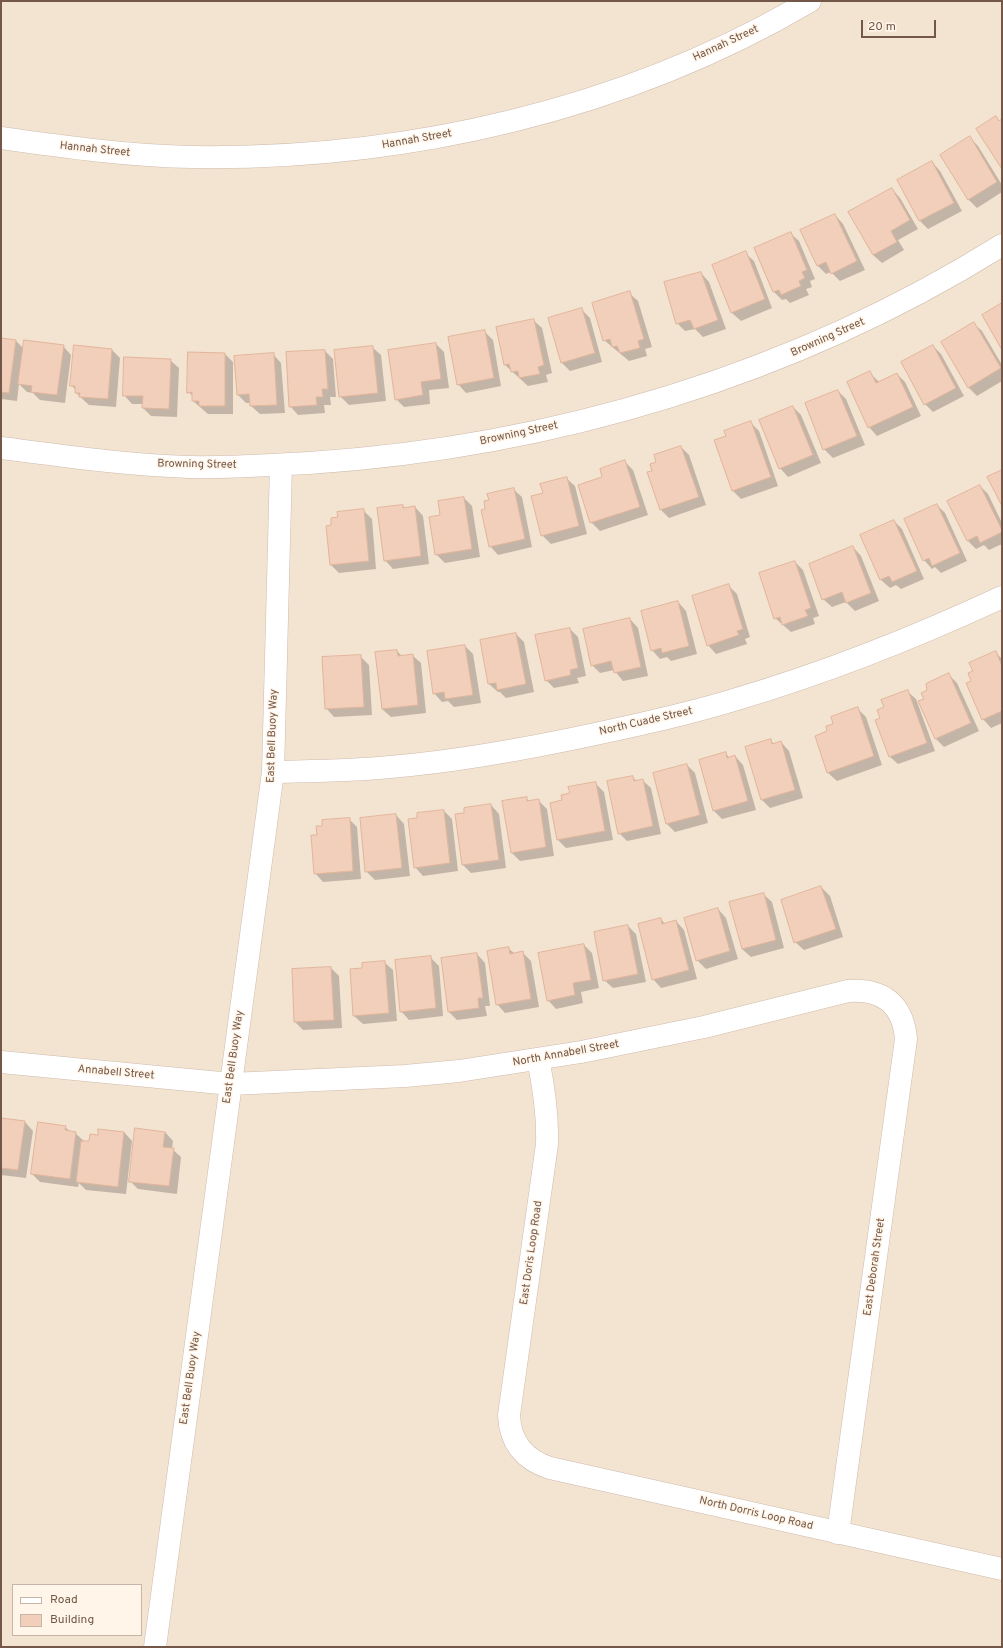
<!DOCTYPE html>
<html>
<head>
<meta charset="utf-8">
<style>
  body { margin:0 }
  #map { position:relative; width:1003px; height:1648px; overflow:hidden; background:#fcf1e2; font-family:Overpass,sans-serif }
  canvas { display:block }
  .frame { position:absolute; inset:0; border:2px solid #735749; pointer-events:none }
  .legend { position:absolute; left:12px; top:1584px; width:130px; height:52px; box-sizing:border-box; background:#fff5e8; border:1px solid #c7b6a8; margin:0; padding:5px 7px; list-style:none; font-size:12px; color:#735749 }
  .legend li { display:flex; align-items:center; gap:8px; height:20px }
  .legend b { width:20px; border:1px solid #c7b6a8 }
  .scale { position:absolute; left:861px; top:20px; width:75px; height:18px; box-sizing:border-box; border:2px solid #735749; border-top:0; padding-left:5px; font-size:12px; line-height:14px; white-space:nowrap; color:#735749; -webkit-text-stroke:3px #fff5e8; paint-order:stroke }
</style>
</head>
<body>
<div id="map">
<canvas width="1003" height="1648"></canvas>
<div class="frame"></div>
<ul class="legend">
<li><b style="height:5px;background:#fff"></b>Road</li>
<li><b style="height:11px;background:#f1cfba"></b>Building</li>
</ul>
<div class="scale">20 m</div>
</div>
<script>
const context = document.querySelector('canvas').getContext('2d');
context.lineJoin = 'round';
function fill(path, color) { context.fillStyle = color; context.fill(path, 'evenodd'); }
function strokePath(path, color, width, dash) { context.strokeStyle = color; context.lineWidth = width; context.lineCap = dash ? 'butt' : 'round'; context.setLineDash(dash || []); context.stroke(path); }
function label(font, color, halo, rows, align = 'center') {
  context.font = font + ' Overpass,sans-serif'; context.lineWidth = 3; context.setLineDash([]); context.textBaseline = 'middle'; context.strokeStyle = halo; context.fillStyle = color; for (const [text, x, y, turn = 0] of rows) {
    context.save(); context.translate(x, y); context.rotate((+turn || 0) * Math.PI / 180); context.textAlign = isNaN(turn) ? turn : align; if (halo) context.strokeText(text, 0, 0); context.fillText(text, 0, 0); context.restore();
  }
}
fill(new Path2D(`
  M1,1h1001v1646h-1001zM13,1585h128v50h-128z`), '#f3e3d1');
fill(new Path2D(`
  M969,137l9,9 24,39v7l-25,16 -9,-9z
  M932,162l8,9 22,40 -34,18 -8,-8 -22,-41z
  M892,189l8,9 18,31 -20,11 6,10 -22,13 -9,-8 -23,-42z
  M835,215l8,9 22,46 -25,11 -9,-9 -5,2 -8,-8 -16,-35z
  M790,233l9,8 16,38 -5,2 2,6 -6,2 3,6 -19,8 -4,-4 -4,1 -8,-8 -19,-43z
  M745,253l9,8 18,47 -31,13 -9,-8 -19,-47z
  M701,273l8,9 17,47 -23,8 -8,-8 -10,2 -8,-8z
  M629,293l9,8 14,46 -7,2 2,7 -18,5 -25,-21z
  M581,309l9,9 12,44 -32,9 -8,-8z
  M533,320l9,8 10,45 -6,2 2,7 -20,4 -23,-21z
  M973,323l9,8 20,34v16l-25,15 -8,-8 -27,-46z
  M484,331l9,9 8,46 -35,7 -8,-9z
  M1,339l15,2 8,8 39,-3 8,9 -6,48 -25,-3 -7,-7 -6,-1 -8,-8 -2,17 -16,-2z
  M436,344l8,8 5,36 -20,2 1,14 -26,3 -8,-8z
  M933,346l8,8 23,42 -31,16 -8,-8z
  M372,347l9,8 5,46 -37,4 -9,-9z
  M112,350l8,8 -4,49 -27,-2 -13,-12v-3l-5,-5z
  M325,351l8,8 3,38h-6l1,8h-7l1,8 -27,2 -8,-9 -3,-53z
  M225,354l8,8v52h-25l-15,-13v-5l-5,-4z
  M273,354l8,9 4,50 -25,1 -9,-8v-3h-5l-8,-8z
  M170,360l9,8 -2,49 -26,-1 -8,-8v-4h-11l-8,-9z
  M870,373l9,9 18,-8 8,8 16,34 -44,20 -8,-9z
  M838,391l8,8 19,46 -32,13 -9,-9z
  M793,407l8,8 20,48 -33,14 -8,-9z
  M750,422l9,9 19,55 -37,13 -8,-8 -18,-50 12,-4z
  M681,447l8,8 17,50 -37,13 -8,-8 -13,-37 5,-2 5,-9z
  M625,462l8,8 15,45 -48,16 -9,-9 13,-44z
  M566,478l9,8 12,48 -36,10 -9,-9 2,-41z
  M980,486l8,8 14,29v21l-13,6 -5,-5 -8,4 -8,-8z
  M513,489l9,8 10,50 -34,8 -8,-9 -4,-36 4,-9z
  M464,498l8,8 8,51 -35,6 -9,-9 5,-38z
  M937,505l8,8 22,48 -26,12 -6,-6 -3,2 -8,-9z
  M403,506l2,3 10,-2 8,9 6,48 -36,5 -8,-9z
  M363,510l9,9 4,50 -37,4 -9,-9 2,-38z
  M894,521l8,8 22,50 -23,10 -5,-4 -6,3 -9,-8 -20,-44z
  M853,547l8,9 18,45 -24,10 -9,-9 -14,5 -9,-8z
  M795,562l8,8 16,46 -6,2 2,6 -24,8 -16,-14z
  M728,585l9,9 13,43 -5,2 2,5 -31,10 -8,-9z
  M678,602l8,9 11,43 -26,7 -4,-4 -7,2 -8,-9z
  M630,619l8,9 10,48 -25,5 -9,-11 -14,3 -8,-8z
  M570,629l8,8 8,39 -9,2 2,5 -25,5 -8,-8z
  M516,634l8,8 10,50 -28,6 -6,-6h-2l-9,-8 -8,-43z
  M465,646l8,8 8,49 -27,4 -6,-6 -6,1 -8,-9z
  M397,651l5,5 10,-1 9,8 5,50 -35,4 -9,-8 -6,-56z
  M996,653l6,6v64l-11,5 -8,-9 -11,-37 2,-11z
  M360,656l9,9 3,50 -38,2 -8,-9z
  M949,675l8,8 22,48 -35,16 -8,-8 -10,-40z
  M907,691l9,8 19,52 -37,13 -9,-8 -8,-37 5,-11z
  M857,708l9,9 16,48 -45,16 -9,-8 1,-41 5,-7z
  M770,740l4,4 7,-2 8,9 14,47 -33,10 -8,-8z
  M725,753l5,5 5,-2 8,9 13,45 -34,9 -8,-8 -14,-50z
  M687,765l8,8 13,50 -33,9 -9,-9z
  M632,777l5,4 5,-1 9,8 10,46 -34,7 -8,-8z
  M595,783l9,9 9,48 -47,8 -8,-8 -7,-36 12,-3 8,-7z
  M526,798l4,4 8,-2 9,9 7,47 -34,5 -8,-8z
  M491,805l8,9 7,54 -35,5 -8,-8 3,-52z
  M444,811l8,8 6,52 -35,5 -8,-9 3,-49z
  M396,815l8,9 6,52 -35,4 -9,-9z
  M349,819l8,8 4,52 -38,3 -8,-9 3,-37z
  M821,887l9,9 13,41 -39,13 -9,-8z
  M763,894l9,8 12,46 -33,9 -9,-8z
  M718,909l8,9 12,41 -32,10 -9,-9z
  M661,919l4,5 11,-3 8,9 13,49 -36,9 -8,-9z
  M628,926l8,8 10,48 -33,6 -9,-8z
  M584,945l8,8 7,35 -18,4 2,11 -27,6 -8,-9z
  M508,948l7,6 8,-1 8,8 8,46 -34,6 -8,-9z
  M477,954l8,9 5,43h-5l2,10 -30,4 -8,-8z
  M430,957l9,9 4,50 -34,4 -8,-9z
  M384,962l9,8 4,51 -34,3 -9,-8 9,-47z
  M331,968l8,8 3,52 -39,2 -8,-8z
  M1,1119l24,3 8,9 -7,47 -25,-3z
  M65,1127l6,5 4,1 9,8 6,1 9,-6 25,-4 8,9 -6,53 -40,-4 -7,-7 -1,4 -38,-5 -8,-8z
  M165,1132l8,9 -1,8 9,8 -4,37 -39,-5 -8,-8z`), '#0003');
const building = new Path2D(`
  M996,116l3,5 3,-2v50l-26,-40z
  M970,136l27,46 -29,18 -28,-45z
  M932,161l22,42 -35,18 -22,-41z
  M892,188l18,32 -19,11 6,11 -24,13 -25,-43z
  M835,214l22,47 -26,13 -5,-12 -9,4 -17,-36z
  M791,232l16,38 -5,2 3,6 -6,3 2,5 -20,9 -2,-5 -6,2 -19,-44z
  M746,251l19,48 -34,14 -19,-48z
  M701,272l17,48 -24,9 -4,-9 -14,4 -12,-42z
  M630,291l14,48 -6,2 2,7 -20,5 -3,-7 -5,1 -2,-8 -7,2 -11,-38z
  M1002,303v47l-20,-35z
  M582,308l13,45 -34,10 -13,-45z
  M534,319l10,46 -6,2 2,7 -21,4 -1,-7 -7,1 -2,-8 -5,1 -8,-38z
  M974,322l27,46 -33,20 -27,-46z
  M485,330l9,48 -37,7 -9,-48z
  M1,338l15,2 -7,53 -8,-1z
  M24,340l40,5 -7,50 -26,-3 1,-6 -14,-2z
  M436,343l5,36 -20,3 2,13 -28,5 -7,-50z
  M74,345l38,4 -4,50 -29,-2 1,-4h-5v-7h-5z
  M933,345l23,43 -32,17 -23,-43z
  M373,346l5,47 -39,4 -5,-47z
  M325,350l3,39h-6l1,8h-7l1,8 -28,2 -3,-55z
  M188,352l37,1v53h-26v-5h-7v-9l-5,1z
  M274,353l3,52 -27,1 -1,-12 -12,1 -3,-39z
  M124,357l47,2 -2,50 -27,-1 1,-12h-20z
  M870,371l6,12 21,-10 16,34 -45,21 -21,-46z
  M838,390l19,46 -34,14 -18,-47z
  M793,406l20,49 -34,14 -20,-49z
  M751,421l20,56 -39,14 -18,-51 12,-4 -2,-5z
  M681,446l18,51 -39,13 -13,-38 5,-1 -2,-7 6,-2 -2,-7z
  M625,460l15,47 -50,16 -12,-38 24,-8 -2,-8z
  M1002,470v36l-15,-29z
  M567,477l12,49 -38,10 -10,-40 12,-3 -3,-9z
  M980,485l22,45v2l-22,11 -3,-7 -10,5 -20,-40z
  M514,488l11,51 -36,8 -8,-37 4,-1 -1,-8 5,-1 -2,-6z
  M464,497l8,52 -37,6 -6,-38 11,-2 -2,-14z
  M937,504l23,49 -28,13 -3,-8 -6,3 -19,-42z
  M403,505v3l12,-2 6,50 -37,5 -7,-53z
  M364,509l5,52 -39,4 -4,-39 5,-1v-7l7,-1 -1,-5z
  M894,520l23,51 -25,11 -3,-6 -9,4 -20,-45z
  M853,546l18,47 -25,10 -4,-11 -20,8 -13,-36z
  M795,561l16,47 -6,2 3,6 -26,9 -2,-8 -6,2 -15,-46z
  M729,584l14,45 -6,2 2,4 -32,11 -15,-50z
  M678,601l11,45 -27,7 -1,-5 -10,3 -10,-40z
  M630,618l11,49 -27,6 -3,-12 -20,5 -8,-37z
  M570,628l8,40 -8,2 1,5 -26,6 -10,-46z
  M516,633l10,51 -29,6 -1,-7 -8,1 -8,-44z
  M465,645l8,50 -28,4 -1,-7 -11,2 -6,-43z
  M397,650l1,6 15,-2 5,51 -36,4 -7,-57z
  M996,651l6,15v45l-20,9 -16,-37 5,-2 -3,-8 5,-2 -4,-8z
  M361,655l3,52 -39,2 -3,-52z
  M949,673l22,50 -36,16 -17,-38 6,-2 -3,-6 6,-3 -1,-6z
  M908,690l19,53 -38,14 -14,-37 5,-2 -3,-8 7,-3 -3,-7z
  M858,707l16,49 -47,17 -12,-37 12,-5 -1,-5 7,-2 -2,-7z
  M771,739l1,5 9,-3 14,49 -34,10 -16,-53z
  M726,752l1,6 8,-3 13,46 -35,10 -14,-51z
  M687,764l13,51 -34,9 -13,-51z
  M633,776l1,5 9,-2 10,47 -35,8 -11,-53z
  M596,782l9,49 -48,9 -7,-37 12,-3 -1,-5 9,-2 -2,-6z
  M527,797v4l12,-2 7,48 -35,6 -9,-52z
  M491,804l8,56 -37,5 -7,-51 9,-1v-5z
  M444,810l6,53 -36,5 -6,-49 9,-1v-5z
  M396,814l6,54 -37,4 -5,-54z
  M350,818l3,53 -39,3 -3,-39h6l-1,-9h6v-6z
  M821,886l15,43 -42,14 -13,-43z
  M764,893l12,47 -34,9 -13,-47z
  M718,908l12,43 -34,10 -12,-43z
  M661,918l1,6 14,-4 13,50 -37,10 -14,-56z
  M628,925l10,49 -35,7 -9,-49z
  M584,944l7,36 -18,3 2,12 -28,6 -9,-48z
  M509,947l1,7 13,-3 8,48 -35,6 -9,-54z
  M477,953l6,45h-5l1,10 -31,4 -7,-54z
  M431,956l5,52 -36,4 -5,-52z
  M385,961l4,52 -36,3 -3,-47 12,-1v-5z
  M331,967l3,53 -40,2 -2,-53z
  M1,1118l24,3 -7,49 -17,-2z
  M38,1122l28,4 -1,4 11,2 -6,47 -39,-5z
  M135,1128l30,4 -2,15 11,1 -5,38 -40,-4z
  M98,1129l26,3 -6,55 -42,-5 5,-41h8l1,-7 8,1z`);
fill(building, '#f1cfba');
strokePath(building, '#e3b59b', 1);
const minor = new Path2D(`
  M1,138c64,9 128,18 192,19 213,3 432,-47 617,-156
  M1,448c62,8 125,17 188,19 40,1 80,-2 120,-4 244,-16 485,-88 693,-218
  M273,772c39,-1 78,-1 117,-5 71,-6 141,-19 210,-34 46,-10 92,-20 137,-34 91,-27 179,-62 265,-102
  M538,1059c6,29 10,56 9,85l-38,271c1,27 15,45 41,53l452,101
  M1,1062l230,22 174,-8 54,-5 122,-19 123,-25 144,-36c34,-3 55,13 58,48l-68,494
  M155,1647l118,-875 8,-307`);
strokePath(minor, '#cfbbac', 23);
strokePath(minor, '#fff', 22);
label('11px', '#735749', '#fff5e8', [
  ["Hannah Street",726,44,-25],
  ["Hannah Street",417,140,-10],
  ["Hannah Street",95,150,6],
  ["Browning Street",828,338,-24],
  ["Browning Street",519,434,-12],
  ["Browning Street",197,465,1],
  ["North Cuade Street",646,722,-13],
  ["East Bell Buoy Way",273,736,-88],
  ["North Annabell Street",566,1054,-10],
  ["East Bell Buoy Way",234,1057,-82],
  ["Annabell Street",116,1073,5],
  ["East Doris Loop Road",532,1253,-82],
  ["East Deborah Street",875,1267,-82],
  ["East Bell Buoy Way",191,1378,-82],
  ["North Dorris Loop Road",756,1514,13]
]);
</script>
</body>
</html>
